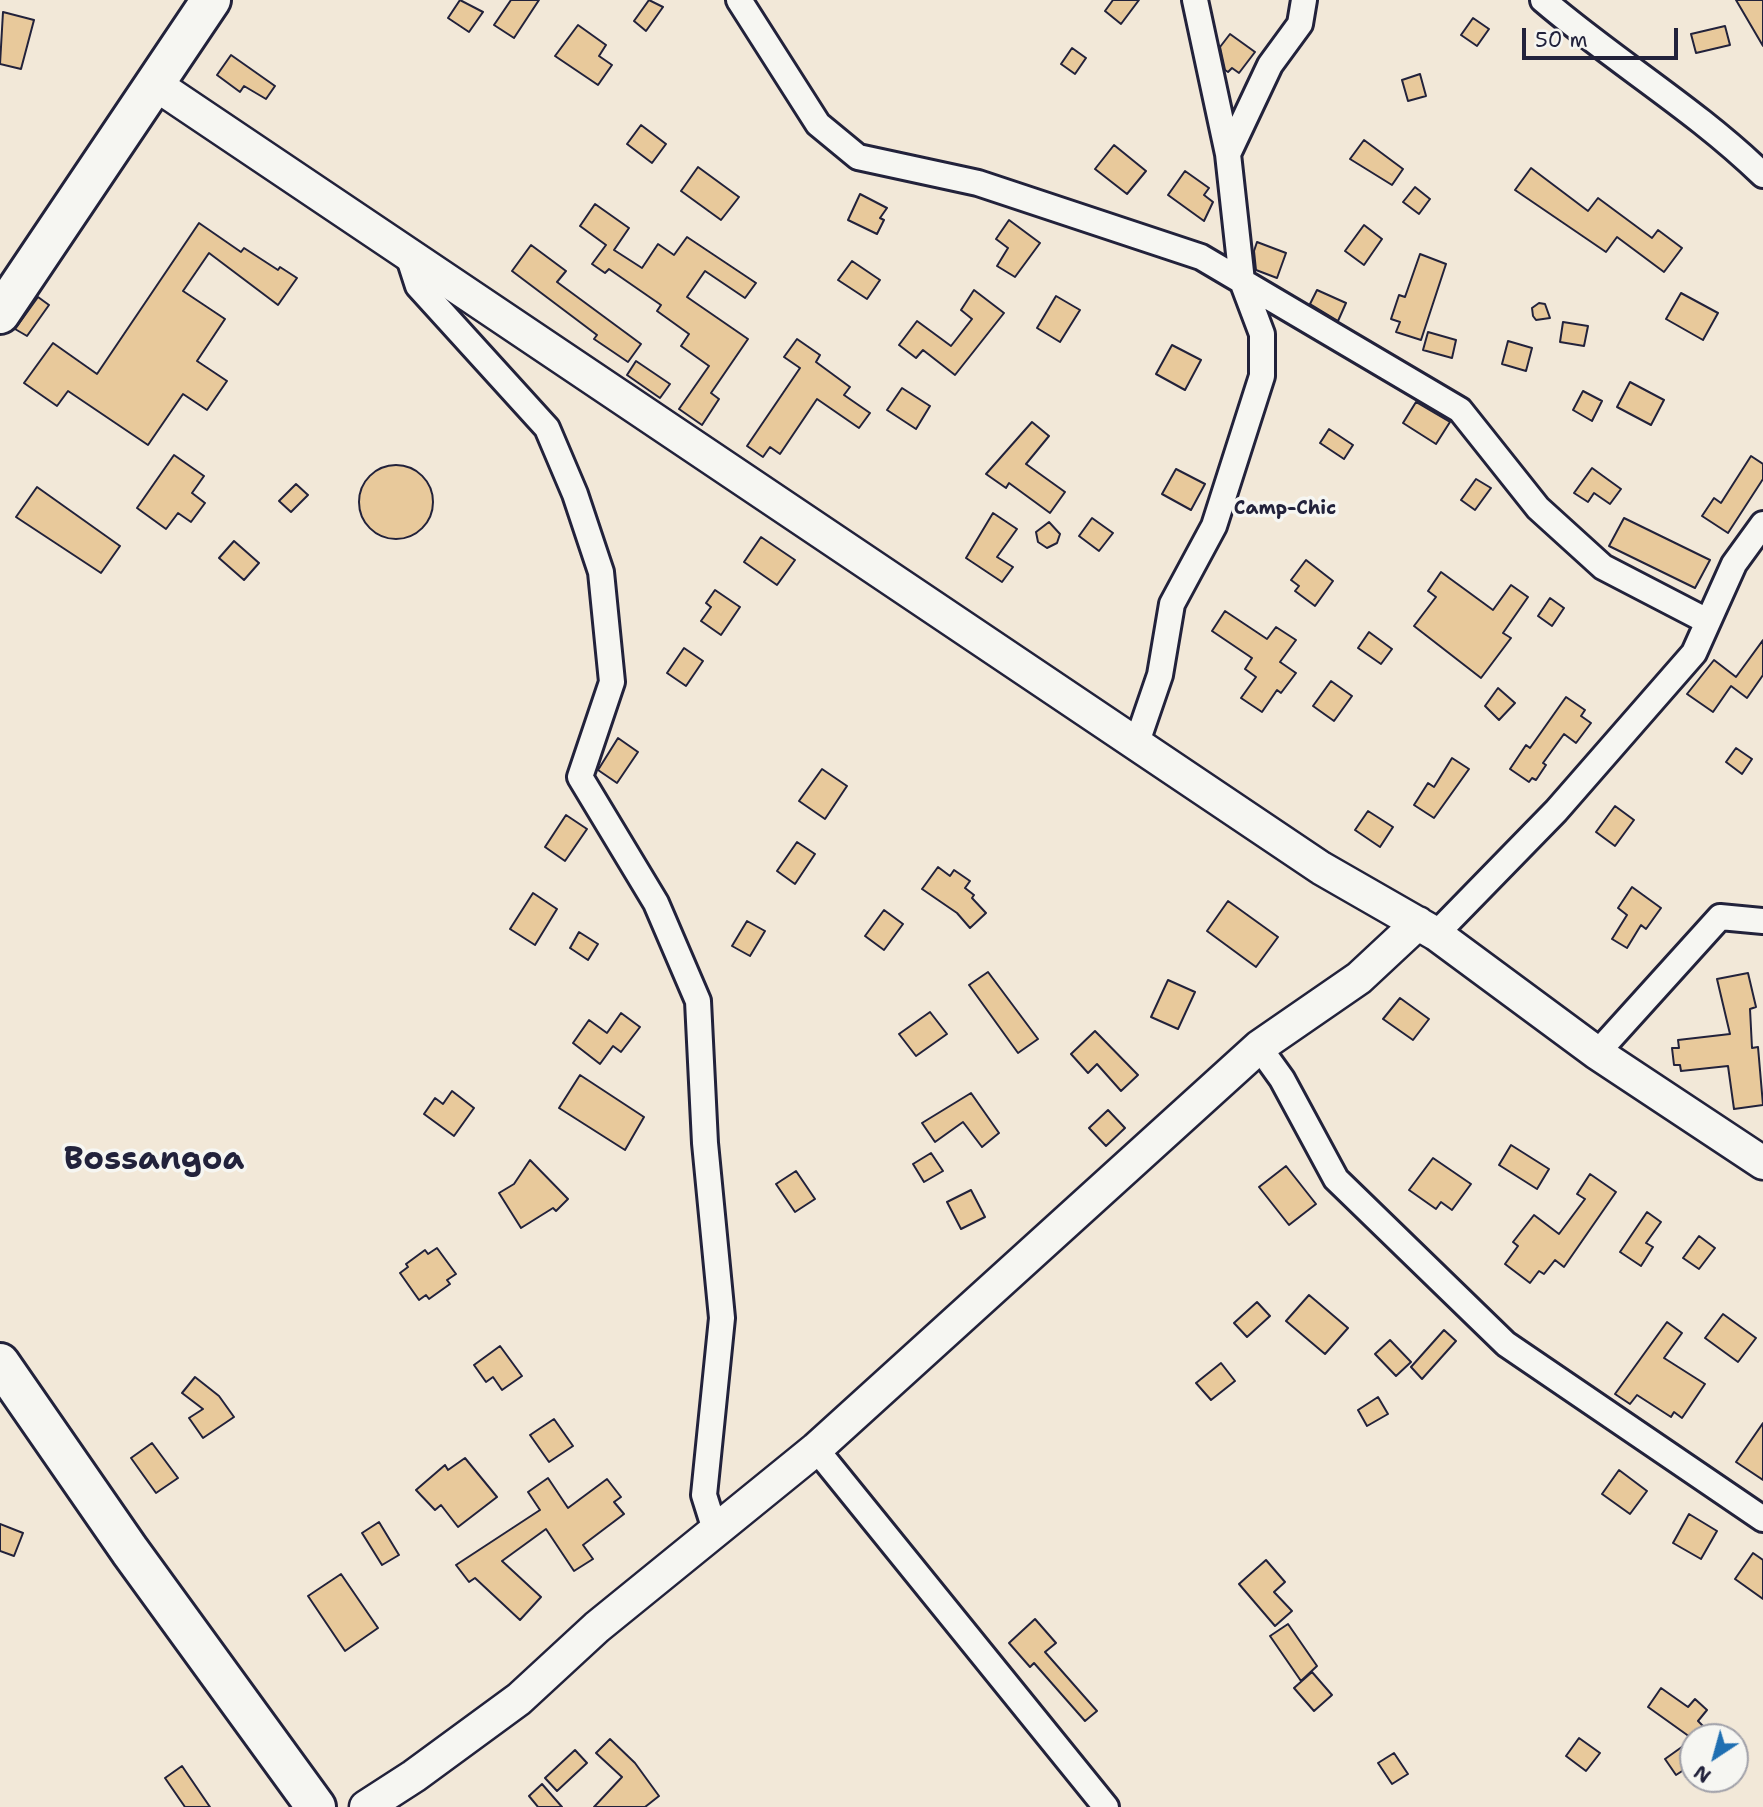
<!DOCTYPE html>
<html>
<head>
<meta charset="utf-8">
<style>
  body { margin:0 }
  #map { position:relative; width:1763px; height:1807px; overflow:hidden; background:#f2e8d8; font-family:"Shantell Sans",sans-serif }
  canvas { display:block }
  .north { position:absolute; left:1679px; top:1723px; width:70px; height:70px; box-sizing:border-box; background:#f6f6f2; border:2px solid #a1a1a9; border-radius:50%; rotate:216deg; font-size:19px; font-weight:700; line-height:28px; text-align:center; color:#22223b }
  .north::after { content:''; display:block; margin:auto; width:24px; height:32px; background:#1f6fb2; clip-path:polygon(50% 0,100% 100%,50% 72%,0 100%) }
  .scale { position:absolute; left:1522px; top:28px; width:156px; height:32px; box-sizing:border-box; border:4px solid #22223b; border-top:0; padding-left:9px; font-size:21px; line-height:24px; white-space:nowrap; color:#22223b; -webkit-text-stroke:5px #f6f6f2; paint-order:stroke }
</style>
</head>
<body>
<div id="map">
<canvas width="1763" height="1807"></canvas>
<div class="north">N</div>
<div class="scale">50 m</div>
</div>
<script>
const context = document.querySelector('canvas').getContext('2d');
context.lineJoin = 'round';
function fill(path, color) { context.fillStyle = color; context.fill(path, 'evenodd'); }
function strokePath(path, color, width, dash) { context.strokeStyle = color; context.lineWidth = width; context.lineCap = dash ? 'butt' : 'round'; context.setLineDash(dash || []); context.stroke(path); }
function label(font, color, halo, rows, align = 'center') {
  context.font = font + ' "Shantell Sans",sans-serif'; context.lineWidth = 7; context.setLineDash([]); context.textBaseline = 'middle'; context.strokeStyle = halo; context.fillStyle = color; for (const [text, x, y, turn = 0] of rows) {
    context.save(); context.translate(x, y); context.rotate((+turn || 0) * Math.PI / 180); context.textAlign = isNaN(turn) ? turn : align; if (halo) context.strokeText(text, 0, 0); context.fillText(text, 0, 0); context.restore();
  }
}
const building = new Path2D(`
  M460,0l23,12 -14,20 -21,-14z
  M511,0h28l-25,38 -20,-13z
  M649,0l14,7 -17,24 -12,-10z
  M1113,0h26l-18,24 -16,-13z
  M1736,0h27v46z
  M3,12l31,8 -13,49 -21,-5z
  M1473,18l16,11 -12,17 -16,-11z
  M578,25l28,20 -7,11 13,9 -14,20 -43,-29z
  M1725,26l5,19 -34,8 -5,-19z
  M1230,34l25,18 -16,21 -7,-5 -4,4 -3,-2 -5,-23z
  M1072,48l14,10 -11,16 -14,-10z
  M231,55l44,31 -9,13 -22,-13 -4,6 -23,-17z
  M1420,74l6,22 -18,5 -6,-21z
  M641,125l25,19 -14,19 -25,-19z
  M1364,140l39,29 -11,16 -42,-26z
  M1114,145l32,26 -19,23 -32,-25z
  M698,167l41,30 -18,23 -40,-29z
  M1531,168l57,43 10,-13 54,40 6,-8 24,18 -18,24 -47,-35 -11,15 -91,-62z
  M1185,171l24,17 -5,7 9,7 -9,19 -36,-26z
  M1415,187l15,12 -11,15 -16,-12z
  M860,194l27,14 -7,10 4,2 -7,14 -29,-14z
  M595,204l34,24 -15,22 28,18 16,-24 16,11 13,-18 69,46 -11,15 -40,-27 -18,26 61,42 -37,54 8,6 -17,26 -23,-16 30,-43 -28,-20 8,-12 -32,-23 4,-6 -52,-36 -4,4 -13,-9 14,-19 -26,-19z
  M1009,220l31,23 -25,34 -18,-11 11,-18 -12,-9z
  M199,223l42,29 3,-4 34,22 2,-3 17,11 -19,27 -69,-52 -26,38 42,28 -28,42 30,20 -20,29 -24,-16 -35,51 -80,-54 -11,15 -33,-23 29,-40 44,31z
  M1364,225l18,14 -18,26 -19,-14z
  M1257,242l29,11 -9,25 -21,-8 -2,-19z
  M531,245l35,26 -9,11 84,62 -13,18 -34,-23 3,-4 -85,-64z
  M1420,254l26,10 -25,76 -25,-8 4,-10 -9,-3 8,-24 6,2z
  M852,261l28,19 -13,19 -29,-19z
  M974,290l30,23 -49,62 -32,-25 -7,8 -17,-13 18,-24 34,25 21,-27 -11,-9z
  M1317,290l29,13 -8,18 -28,-17z
  M1681,293l37,20 -15,27 -37,-21z
  M1056,296l24,14 -20,32 -23,-14z
  M38,297l11,8 -22,31 -12,-7z
  M1539,303l6,1 5,14 -14,2 -3,-4 -1,-8z
  M1563,322l25,4 -4,20 -24,-4z
  M1428,332l28,8 -4,18 -29,-8z
  M797,339l23,16 -4,7 34,25 -6,8 26,18 -11,15 -42,-29 -37,55 -10,-7 -7,10 -16,-11 53,-78 -16,-11z
  M1508,341l24,7 -6,23 -24,-7z
  M1172,345l29,15 -16,30 -29,-16z
  M636,361l34,23 -10,14 -33,-23z
  M1630,382l34,18 -13,25 -34,-18z
  M902,388l28,18 -14,23 -29,-19z
  M1583,391l19,10 -10,20 -19,-11z
  M1416,402l34,20 -14,22 -33,-21z
  M1032,422l17,14 -23,28 39,28 -15,21 -41,-30 -3,5 -20,-14z
  M1329,429l24,16 -9,14 -24,-16z
  M174,455l30,21 -12,17 13,10 -14,19 -13,-9 -12,16 -29,-21z
  M1751,456l12,8v15l-35,54 -26,-17 12,-18 7,5z
  M359 502a37 37 0 1 1 74 0a37 37 0 1 1-74 0Z
  M1592,468l29,21 -11,15 -16,-11 -6,9 -14,-9z
  M1176,469l29,15 -14,26 -29,-16z
  M1476,479l15,9 -16,22 -14,-10z
  M296,484l12,11 -17,17 -12,-11z
  M37,487l83,59 -19,27 -85,-56z
  M993,513l24,16 -20,28 16,10 -11,15 -36,-24z
  M1092,518l21,15 -14,18 -20,-15z
  M1624,518l86,42 -15,28 -86,-42z
  M1049,522l11,12 -3,9 -10,5 -9,-6 -2,-10z
  M761,537l34,23 -18,25 -33,-23z
  M234,541l25,22 -15,17 -25,-22z
  M1306,560l27,21 -18,25 -20,-15 4,-5 -8,-6z
  M1441,572l52,38 18,-25 17,12 -25,36 8,5 -30,40 -67,-52 22,-29 -8,-6z
  M715,590l25,17 -19,28 -20,-14 10,-14 -5,-4z
  M1550,598l14,10 -12,18 -14,-10z
  M1225,611l42,28 9,-12 20,13 -16,22 16,11 -15,20 -4,-3 -15,22 -21,-14 15,-21 -11,-8 7,-11 -40,-27z
  M1369,632l23,17 -11,15 -23,-16z
  M1763,640v35l-16,23 -16,-12 -18,26 -26,-18 27,-34 22,17z
  M684,648l19,13 -17,25 -19,-13z
  M1331,681l21,15 -18,25 -21,-15z
  M1498,688l17,15 -16,17 -14,-14z
  M1566,697l19,13 -4,6 10,7 -15,20 -12,-9 -21,29 3,2 -10,15 -4,-2 -3,4 -19,-13 16,-24 4,3z
  M618,738l20,14 -21,31 -19,-13z
  M1736,748l16,11 -10,15 -16,-12z
  M1452,758l17,11 -35,49 -20,-13 14,-22 6,4z
  M822,769l25,17 -22,33 -26,-18z
  M1615,806l19,14 -19,26 -19,-14z
  M1368,811l25,16 -13,20 -25,-17z
  M566,815l21,14 -22,32 -20,-14z
  M797,842l18,12 -20,30 -18,-13z
  M938,867l12,9 4,-6 16,11 -5,7 9,7 -2,3 14,15 -16,15 -13,-15 -35,-24z
  M1632,887l29,21 -15,21 -5,-4 -14,23 -15,-9 15,-24 -9,-7z
  M533,893l24,16 -22,36 -25,-16z
  M1228,901l50,36 -22,30 -49,-36z
  M884,910l19,14 -19,26 -19,-14z
  M747,921l18,10 -15,25 -18,-10z
  M579,932l19,12 -10,16 -18,-12z
  M988,972l50,67 -20,14 -49,-68z
  M1748,973l8,34 -6,2 2,39 6,-1 5,58 -29,4 -6,-43 -47,5 -1,-6h-6l-2,-17h7l-1,-8 52,-6 -13,-55z
  M1168,980l27,12 -17,37 -27,-12z
  M1400,998l29,21 -16,21 -30,-21z
  M930,1012l17,22 -31,22 -17,-22z
  M621,1013l19,14 -19,25 -8,-6 -13,18 -27,-21 16,-23 18,13z
  M1095,1031l43,44 -17,16 -24,-27 -9,9 -17,-19z
  M580,1075l64,42 -19,33 -66,-42z
  M452,1091l22,17 -20,28 -30,-22 11,-16 8,6z
  M971,1093l28,40 -17,14 -19,-25 -28,20 -13,-19z
  M1108,1110l17,18 -19,18 -17,-18z
  M1511,1145l38,24 -12,20 -38,-24z
  M931,1153l12,18 -19,11 -11,-18z
  M1433,1158l38,26 -19,26 -11,-8 -5,7 -27,-19z
  M530,1160l38,39 -12,12 -3,-3 -32,20 -22,-35 15,-9z
  M1286,1166l30,38 -27,21 -30,-38z
  M796,1171l19,28 -20,13 -19,-28z
  M1590,1174l26,18 -52,75 -9,-7 -11,14 -5,-3 -9,12 -25,-19 13,-18 -5,-4 21,-27 25,19 26,-35 -8,-5z
  M971,1190l14,27 -24,12 -14,-27z
  M1647,1212l14,10 -15,21 7,4 -12,19 -21,-14z
  M1699,1236l16,12 -16,21 -16,-11z
  M437,1248l19,26 -9,6 3,4 -21,15 -3,-4 -7,5 -19,-27 8,-6 -2,-3 19,-14 3,4z
  M1309,1295l39,33 -23,26 -39,-33z
  M1257,1302l13,14 -23,21 -13,-14z
  M1723,1314l33,24 -18,24 -33,-24z
  M1667,1322l15,11 -18,25 41,26 -23,34 -8,-6 -3,5 -34,-22 -7,9 -15,-10z
  M1444,1330l12,11 -34,38 -11,-12z
  M1390,1340l21,22 -15,14 -21,-22z
  M500,1346l22,30 -20,14 -9,-13 -7,5 -12,-17z
  M1221,1363l14,18 -24,19 -15,-17z
  M195,1377l24,19 15,21 -31,21 -14,-20 14,-9 -21,-16z
  M1378,1397l10,17 -21,12 -9,-16z
  M554,1419l19,27 -24,16 -19,-27z
  M1763,1423v57l-27,-18z
  M152,1443l26,35 -22,15 -25,-35z
  M465,1458l32,39 -39,30 -17,-22 -6,5 -19,-20 29,-25 3,5z
  M1619,1470l28,21 -17,23 -28,-20z
  M548,1478l20,30 39,-29 14,18 -7,5 10,12 -41,31 10,14 -19,12 -28,-42 -44,32 39,36 -21,23 -45,-42 -6,4 -13,-17 84,-55 -12,-18z
  M1689,1514l28,17 -16,28 -28,-16z
  M379,1522l20,33 -17,10 -20,-32z
  M0,1524l23,9 -9,23 -14,-5z
  M1753,1553l10,7v39l-28,-20z
  M1266,1560l19,22 -11,10 18,19 -17,15 -36,-42z
  M341,1574l37,54 -33,23 -37,-55z
  M1035,1619l21,24 -11,9 52,59 -12,10 -51,-58 -4,4 -21,-24z
  M1288,1624l29,42 -16,15 -31,-45z
  M1312,1672l20,23 -18,16 -20,-23z
  M1661,1688l27,19 7,-8 12,11 -9,11 16,16h-24l-42,-30z
  M1579,1738l21,15 -14,18 -20,-15z
  M610,1739l25,24 24,33 -14,11h-51l28,-30 -26,-24z
  M1693,1739v25l-17,11 -11,-16z
  M575,1750l12,13 -30,28 -12,-13z
  M1394,1753l14,21 -16,10 -14,-21z
  M182,1766l28,41h-25l-20,-29z
  M542,1784l20,23h-24l-9,-11z`);
fill(building, '#e8c99b');
strokePath(building, '#22223b', 2);
const minor = new Path2D(`
  M739,0l79,124 40,33 120,26 223,74 259,153 78,98 65,59 104,54
  M1543,0c71,61 152,109 220,175
  M1228,154l42,-89 30,-41 4,-24
  M408,255l10,31 129,142 28,66 26,78 11,110 -32,95 76,126 42,98 7,142 17,175 -18,177 11,35
  M1136,745l24,-70 12,-71 42,-78 48,-150v-42l-20,-53 -14,-127 -33,-154
  M1436,934l120,-123 138,-158 40,-89 29,-40
  M1259,1047l23,32 54,100 170,165 257,175
  M1597,1053l123,-136 43,4
  M816,1449l290,358`);
const tertiary = new Path2D(`
  M155,84l1166,784 115,66 161,119 166,110
  M366,1807l48,-31 105,-77 78,-72 219,-178 443,-402 100,-69 59,-55`);
const primary = new Path2D(`
  M0,314l211,-314
  M0,1363l130,188 186,256`);
strokePath(minor, '#22223b', 30);
strokePath(tertiary, '#22223b', 37);
strokePath(primary, '#22223b', 44);
strokePath(minor, '#f6f6f2', 24);
strokePath(tertiary, '#f6f6f2', 32);
strokePath(primary, '#f6f6f2', 38);
label('bold 19px', '#22223b', '#f6f6f2', [
  ["Camp-Chic",1285,509]
]);
label('bold 32px', '#22223b', '#f6f6f2', [
  ["Bossangoa",154,1161]
]);
</script>
</body>
</html>
